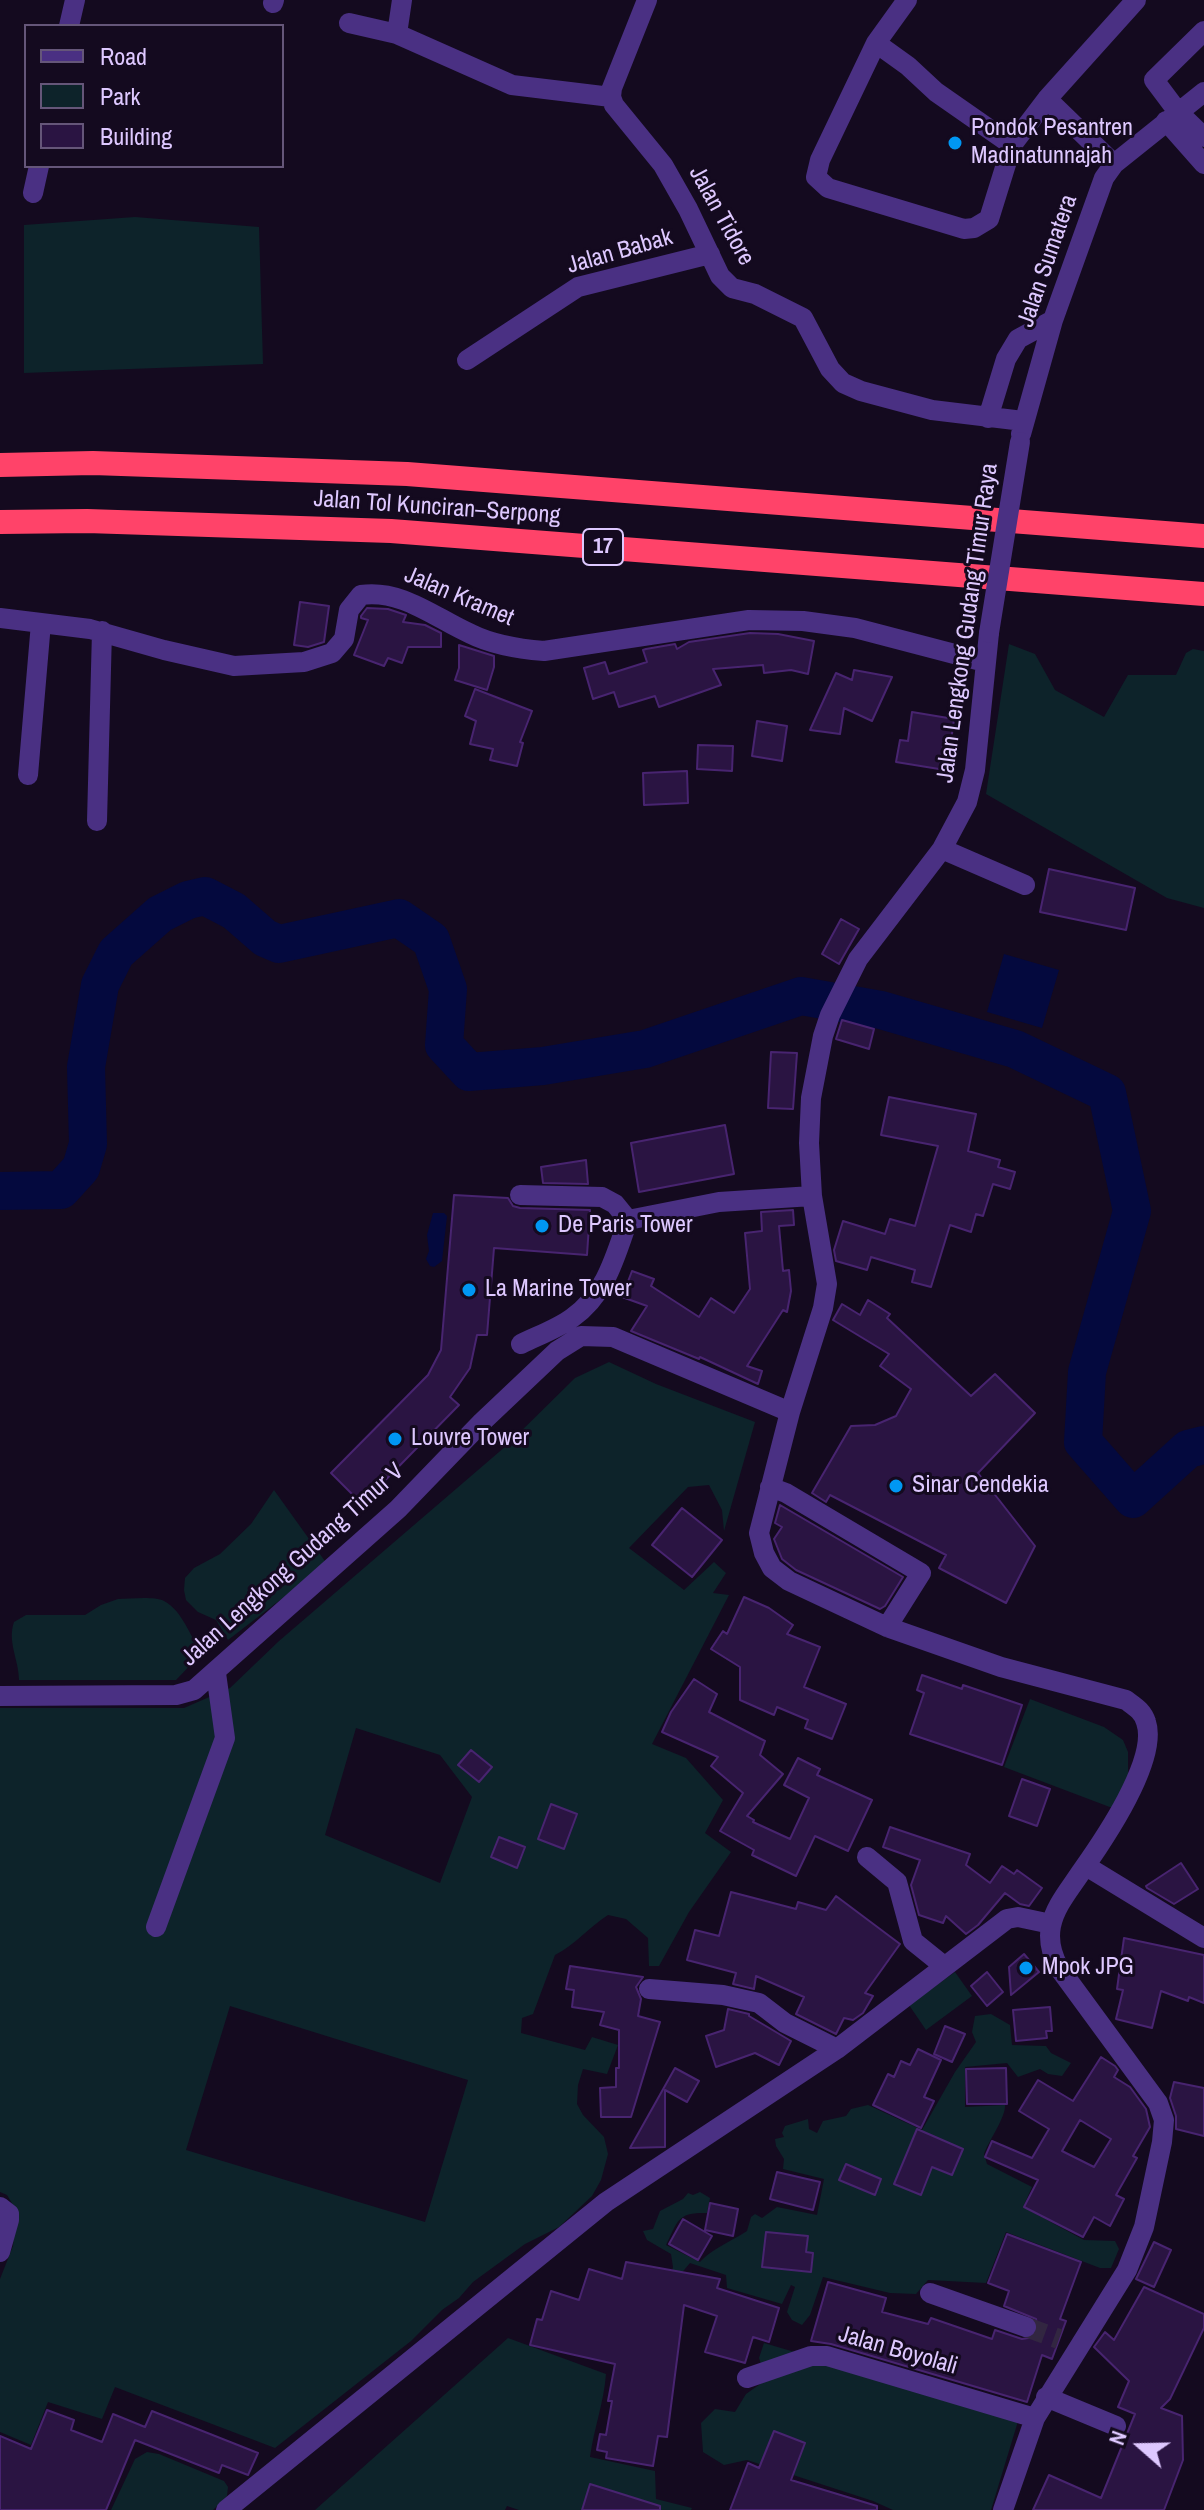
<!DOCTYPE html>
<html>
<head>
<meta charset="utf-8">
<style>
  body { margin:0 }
  #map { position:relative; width:1204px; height:2510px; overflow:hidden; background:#140a1f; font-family:"Archivo Narrow",sans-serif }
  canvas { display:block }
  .legend { position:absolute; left:24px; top:24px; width:260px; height:144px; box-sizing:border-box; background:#140a1f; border:2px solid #655679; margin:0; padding:10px 14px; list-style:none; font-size:24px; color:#dec8ff }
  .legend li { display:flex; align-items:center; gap:16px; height:40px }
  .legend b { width:40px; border:2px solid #655679 }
  .north { position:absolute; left:1100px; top:2406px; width:80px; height:80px; -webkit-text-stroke:6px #140a1f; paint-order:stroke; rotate:290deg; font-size:22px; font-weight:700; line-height:32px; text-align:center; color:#dec8ff }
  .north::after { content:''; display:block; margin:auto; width:28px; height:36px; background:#dec8ff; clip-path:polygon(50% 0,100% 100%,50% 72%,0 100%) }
</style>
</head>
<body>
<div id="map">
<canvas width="1204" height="2510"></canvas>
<ul class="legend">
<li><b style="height:10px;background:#4a3083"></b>Road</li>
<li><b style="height:22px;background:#0d232a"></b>Park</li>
<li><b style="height:22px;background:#2a1442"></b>Building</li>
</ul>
<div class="north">N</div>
</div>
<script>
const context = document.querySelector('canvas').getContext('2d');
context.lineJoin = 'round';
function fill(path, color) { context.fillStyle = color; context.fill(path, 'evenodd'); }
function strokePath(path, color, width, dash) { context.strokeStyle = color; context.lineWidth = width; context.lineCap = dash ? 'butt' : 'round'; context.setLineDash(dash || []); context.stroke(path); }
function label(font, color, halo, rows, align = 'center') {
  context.font = font + ' "Archivo Narrow",sans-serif'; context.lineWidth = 6; context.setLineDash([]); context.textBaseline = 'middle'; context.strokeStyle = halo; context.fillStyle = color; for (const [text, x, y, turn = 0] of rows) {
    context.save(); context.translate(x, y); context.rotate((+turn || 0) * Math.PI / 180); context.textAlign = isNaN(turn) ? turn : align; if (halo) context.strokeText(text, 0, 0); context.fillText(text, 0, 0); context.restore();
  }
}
fill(new Path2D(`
  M135,217l124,10 4,137 -239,9v-148z
  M1009,644l26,10 20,36 49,27 24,-42h48l10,-22 7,-4 11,2v257l-37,-10 -181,-104z
  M609,1362l47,22 99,38 -31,109 -2,-21 -13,-25 -21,2 -59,61 55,42 30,-28 12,11 -13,20 16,2 -77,149 34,14 37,42 -18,33 26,19 -42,60 -30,54h-10l-1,-28 -22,-19 -18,-4c-20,13 -32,29 -53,40l-22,59 -11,4 -1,15 64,17 7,-13 26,8 -11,29 -24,-5 -5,16 -1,19 6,11 21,22 4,17 -7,26 -9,16 -33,31 -34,17 -52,38 -14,16 -17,12 -31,31 -136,107 -160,-61 -13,32 -54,-17 -17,43 -31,-13v-153l13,-33 3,-36 -9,-15 -7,-3v-484h184l46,-20 49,-47 227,-195 69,-68zM356,1728l84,27 32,42 -32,86 -115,-48zM230,2006l238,74 -43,142 -239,-72z
  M274,1490l53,74 -99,76 -12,-20 -18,-8 -12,-12 -2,-10 1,-12 9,-10 26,-14 31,-30z
  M118,1599c13,0 35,-3 46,2 19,10 26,36 38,52l-26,27h-157c0,-20 -12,-38 -5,-58l12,-7h59l16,-10z
  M1030,1699l74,28 19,13 5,12v29l-13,28 -111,-42z
  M955,1972l17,24 -46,34 -17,-25z
  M991,2014l19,11 2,20 34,1 5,7 20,10 -9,13 -14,-2 -8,-5 -22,8 -11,-14 -42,4v40l40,-2c1,12 -16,35 -21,49l3,10 45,23 -9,20 61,33 31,1 4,8 -8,19h-11l-94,-36 -20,51 -58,-3 -12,14 -26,-1 -67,-16 -13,38 -8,10 -10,-5 -5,-8 8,-25 -4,-2 -9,19 -55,-16 -1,-13 -36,-12 -22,26 5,-22 -2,-13 -24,-14 -4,-9 10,-2 7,-18 23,-12 5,-6 5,2 7,-3 10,6 -3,15c-30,-1 -29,8 -41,32l34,17c13,-14 30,-20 47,-31l4,-14 4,-3 7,4 15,-11 40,8 7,-36 -41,-10 1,-10 -8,-13 -1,-7 9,-2 -2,-4 3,-7 23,-7 1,10 8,4 6,-12 23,-5 5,-7 17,-4 54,25 33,-58 21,-30 -4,-10 3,-16z
  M508,2338l98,36c-2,28 -12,54 -16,83l65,14 1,28 36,9 -1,2h-172l-12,-4 -2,4h-190z
  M764,2343l255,75 -28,92h-98l-20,-9 -126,-41 -23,5 -21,-13 -2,-29 14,-14 20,3 11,-18 20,-14 -7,-22z
  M147,2452l12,2 65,27 4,6 -1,9 -14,14h-102l24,-51z`), '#0d232a');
fill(new Path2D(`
  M1004,954l55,16 -17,58 -55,-16z
  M433,1213h11l3,3 -5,45 -8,6 -4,-1 -4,-7 3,-8 -2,-16z`), '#04093e');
strokePath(new Path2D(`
  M0,1191l61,-1 20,-22 7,-24 -2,-77 14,-82 16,-32 44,-39 28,-14 17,-4 29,15 31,27 14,6 120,-26 32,22 17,49 -4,56 25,27 74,-6 102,-17 156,-53 80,14 134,39 92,44 25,118 -45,161 -4,70 50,57 55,-50 16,-4`), '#04093e', 38);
const building = new Path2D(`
  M300,602l29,4 -5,36 -16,5 -14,-2z
  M367,608l21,1 18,6 -3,7 22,3 16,8v14h-33l-6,16 -14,-5 -4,8 -30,-11 14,-35 -7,-2v-2z
  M750,633l28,1 36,7 -6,33 -17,-4 -27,3 -1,-8 -50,4 8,16 -62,22 -4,-11 -36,11 -5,-15 -21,7 -9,-31 21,-6 4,12 38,-12 -4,-12 3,-1 29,-5 2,5 12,-7z
  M459,645l35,11v11l-7,23 -32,-10 4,-12z
  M854,670l38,7 -20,44 -28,-13 -4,26 -30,-4 26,-57 16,7z
  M475,689l57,22 -12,31 3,1 -6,23 -27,-6 3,-11 -23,-5 6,-23 -11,-5z
  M912,712l42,7 -3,22 -7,-1 -5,29 -43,-7 4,-22 8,1z
  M757,721l30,5 -5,35 -30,-5z
  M698,745l35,1 -1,25 -35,-2z
  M687,771l1,32 -44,2 -1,-32z
  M1049,869l86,19 -9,42 -86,-18z
  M841,919l18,10 -20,35 -17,-10z
  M842,1020l32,9 -5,20 -33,-10z
  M771,1052l26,1 -4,56 -25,-1z
  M889,1097l87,17 -8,37 32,9 -2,7 17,5 -5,17 -17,-5 -10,32 -7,-2 -5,18 -21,-7 -19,62 -19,-5 3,-12 -44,-13 -4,13 -31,-9 -2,-11 9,-29 42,13 5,-15 25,7 23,-80 -57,-11z
  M725,1125l9,49 -95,18 -8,-49z
  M586,1160l2,24 -45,-1 -2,-16z
  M454,1195l54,3 5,8 7,2 70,2 -3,45 -93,-7 -7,87h-10l-7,33 -20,29 9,8 -97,99 -31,-31 97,-98 13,-25z
  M793,1210l1,15 -15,1 4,45 6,-1 2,21 -4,21 -4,-2 -36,56 15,5 -4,13 -58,-27 -1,2 -68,-28 16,-25 -25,-9 10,-26 22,8 -3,7 48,31 12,-19 23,15 16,-24 -5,-56 17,-2 -1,-19z
  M868,1300l22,14 -3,4 84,78 24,-22 40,39 -57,60 57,73 -29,57 -67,-35 7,-13 -116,-60 -4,7 -14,-9 39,-67 24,-1 21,-9 15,-27 -31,-23 9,-12 -56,-34 9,-16 18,11z
  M780,1505l123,72 -18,29 -5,3 -84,-39 -14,-11 -8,-20 8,-12 -7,-4z
  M682,1508l40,32 -30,37 -40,-32z
  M744,1597l25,11 24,17 -6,9 33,13 -16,40 42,17 -14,35 -27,-11 3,-8 -31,-13 -3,8 -34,-15v-33l-29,-18 12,-18 4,3z
  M922,1675l40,14 1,-4 59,20 -20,60 -92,-31 14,-41 -7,-3z
  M694,1679l23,15 -8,18 56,29 -5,14 23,19 -36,42 7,4 -1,2 37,17 19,-41 -25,-13 14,-27 22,11 -3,6 55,25 -24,51 -33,-15 -19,40 -44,-21 2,-5 -34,-19 23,-38 -32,-27 7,-9 -56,-25 9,-20z
  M471,1750l21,17 -13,15 -21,-17z
  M1022,1779l28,10 -13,37 -28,-10z
  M551,1804l26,10 -13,35 -26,-10z
  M890,1827l80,27 -4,11 24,18 12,-17 12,8 3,-4 25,18 -13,18 -9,-2 -15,-11 -27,32 -12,9 -20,-18 -3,7 -24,-8 -8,-30 9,-25 -37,-13z
  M499,1837l26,10 -8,21 -26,-11z
  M1181,1863l17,26 -24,15 -27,-16 -1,-2z
  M731,1892l65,17 2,-7 28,8 10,-14 64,48 -35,49 8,3 -10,17 -10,7 -9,-2 -8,16 -40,-20 8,-17 -48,-21 -2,13 -21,-5 3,-11 -49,-13 8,-30 24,6z
  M1124,1938l80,17v48l-15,-6 -1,4 -27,-10 -9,37 -36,-9 7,-29 -6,-1z
  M1024,1954l15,18 -28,23 -2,-28z
  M570,1966l73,11 -7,10 5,12 -3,17 22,6 -29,95h-30l-1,-29 16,-1v-19h3v-38l-19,-5 4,-13 -32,-5 2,-17 -8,-1z
  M987,1972l16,20 -16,14 -16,-20z
  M1050,2007l2,24h-6l1,7 -31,3 -3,-31z
  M728,2009l21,5v2l42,25 -12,24 -24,-12 -39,14 -10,-31 18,-6z
  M945,2026l20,8 -13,28 -18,-8z
  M918,2049l23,11 -17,37 10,4 -13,27 -48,-23 15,-31 6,3 7,-16 9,4z
  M1101,2057l14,9 3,4 -4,7 16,10 16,22 4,18 -17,29 4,2 -21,37 8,4 -14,27 -16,-9 -11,20 -59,-30 14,-27 -53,-23 7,-16 40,17 17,-29 -30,-18 19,-31 35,21zM1080,2120l31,19 -17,28 -32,-16z
  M675,2068l24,13 -12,21 -22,-12v57l-35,1z
  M1006,2068l1,36h-40l-1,-35z
  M1174,2082l30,6v48l-28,-7v-13l-6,-18z
  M917,2129l46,20 -11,26 -20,-8 -11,28 -27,-11z
  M846,2164l35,15 -6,16 -36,-15z
  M777,2172l43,10 -7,28 -43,-11z
  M710,2203l28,6 -5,27 -28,-6z
  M683,2219l29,17 -14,24 -29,-16z
  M766,2232l42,4 -2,16 7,1 -2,19 -49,-5z
  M1007,2234l74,28 -21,57 6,2 -14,38 -10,-4 -15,47 -196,-58 -20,-3 17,-59 58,16 -4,14 46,12 3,-6 61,21 3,-9 27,9 12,-2 4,-6 -2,-12 -32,-13 5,-15 -21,-8z
  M1154,2242l17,8 -17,37 -18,-8z
  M626,2262l94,17 -3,9 62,20 -10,34 -16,-5 -8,26 -40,-11 12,-36 -33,-11 -17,132 -9,-1 -5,30 -47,-8 1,-6 -10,-2 3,-16 6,1 6,-34h-4l7,-37 -85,-19 7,-26 5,1 9,-29 28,9 10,-31 33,10z
  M1144,2287l60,27v14l-34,71 -9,9 21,8 1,44 -19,50h-131l16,-35 52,23 34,-84 -17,-7 11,-26 -35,-34 11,-15 9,8z
  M47,2410l27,10 -3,10 31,12 11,-28 32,13 7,-16 106,42 -10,22 -26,-10 -3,8 -84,-33 -29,70h-106v-74l31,13z
  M774,2431l31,12 -14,37 86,26v4h-147l18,-47 11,5z
  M590,2484l70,22v4h-78z`);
fill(building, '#2a1442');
strokePath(building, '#482470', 2);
strokePath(new Path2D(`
  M1026,2327l33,12`), '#322641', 20, [20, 10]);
strokePath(new Path2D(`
  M647,0l-35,88 -1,9 3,8 49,60 25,44 32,67 12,12 23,6 48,24 27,51 13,14 18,8 71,19 91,11
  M907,0l-31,43 -56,117 -4,17 12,11 136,41 10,-1 15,-9 23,-74 35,-46 89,-99
  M273,3l1,-3
  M349,23l48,11 115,51 99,12
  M69,26l6,-26
  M1204,31l-50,49 24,32 26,25
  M397,34l5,-34
  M876,43l32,23 28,26 76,53
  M1047,99l67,65
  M1166,121l38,43
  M33,193l6,-27
  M467,360l111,-73 132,-33
  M988,418l18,-59 12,-20 35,-19
  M1021,434l32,-114 51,-142 10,-14 90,-72
  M0,618l90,11 74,21 70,16 70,-4 28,-9 12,-14 5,-29 12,-15c41,-6 74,23 110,39 22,11 48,15 73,17l205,-31 54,1 52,7 130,34
  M989,633l-14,137 -8,32 -25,47 -84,110 -28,56 -7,21 -12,62 -2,45 3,53 15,88 -4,24 -33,104 -31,121 5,20 8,15 17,13 98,46 114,40 125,33c8,6 17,11 20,22 13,38 -43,119 -65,150 -11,17 -26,34 -30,54 -3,15 1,29 8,42l99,135 6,17 -2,22 -18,85 -17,43 -92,148 -32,92
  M28,775l13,-152
  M97,821l5,-190
  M942,849l83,36
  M520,1195l82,2 13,7 13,16
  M521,1344c16,-8 36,-15 51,-26 34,-24 43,-61 56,-98l91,-18 93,-6
  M770,1487l16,6 135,80 -34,54
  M0,1696l176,-1 18,-5 204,-181 84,-87 75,-71 24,-15 32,1 177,75
  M867,1857l30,25 16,59 31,25
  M1086,1866l118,72
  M156,1927l69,-189 -9,-65
  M649,1989l74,6 36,8 26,20 52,26
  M0,2207l9,7v6l-9,32
  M930,2293l96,34
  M747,2378l64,-22h16l208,62
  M1046,2397l70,29
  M226,2510l380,-308 231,-153 170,-130 11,-2 33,7`), '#4a3083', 20);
strokePath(new Path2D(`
  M0,465l93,-2 314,11 797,62
  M0,522l87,-1 304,10 813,63`), '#ff4369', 24);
strokePath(new Path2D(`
  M989,633l31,-191`), '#4a3083', 20);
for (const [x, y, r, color] of [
  [955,143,8,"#0097f3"],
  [542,1226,8,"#0097f3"],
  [469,1290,8,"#0097f3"],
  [395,1439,8,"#0097f3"],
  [896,1486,8,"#0097f3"],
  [1026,1968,8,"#0097f3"]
]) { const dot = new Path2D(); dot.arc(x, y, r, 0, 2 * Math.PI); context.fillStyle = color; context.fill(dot); strokePath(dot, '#140a1f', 3); }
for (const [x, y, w] of [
  [603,547,40]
]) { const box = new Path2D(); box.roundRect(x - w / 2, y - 18, w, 36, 6); context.fillStyle = '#140a1f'; context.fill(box); strokePath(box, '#dec8ff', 2); }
label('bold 22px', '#dec8ff', null, [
  ["17",603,547]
]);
label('24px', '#dec8ff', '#140a1f', [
  ["Pondok Pesantren",971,129],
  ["Madinatunnajah",971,157],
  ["De Paris Tower",558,1226],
  ["La Marine Tower",485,1290],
  ["Louvre Tower",411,1439],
  ["Sinar Cendekia",912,1486],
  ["Mpok JPG",1042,1968]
], 'left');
label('24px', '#dec8ff', '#140a1f', [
  ["Jalan Tidore",721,216,61],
  ["Jalan Babak",620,252,-16],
  ["Jalan Sumatera",1048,261,-71],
  ["Jalan Tol Kunciran–Serpong",437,508,4],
  ["Jalan Kramet",459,597,23],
  ["Jalan Lengkong Gudang Timur Raya",968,623,-82],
  ["Jalan Lengkong Gudang Timur V",293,1565,-42],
  ["Jalan Boyolali",898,2351,16]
]);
</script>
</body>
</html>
